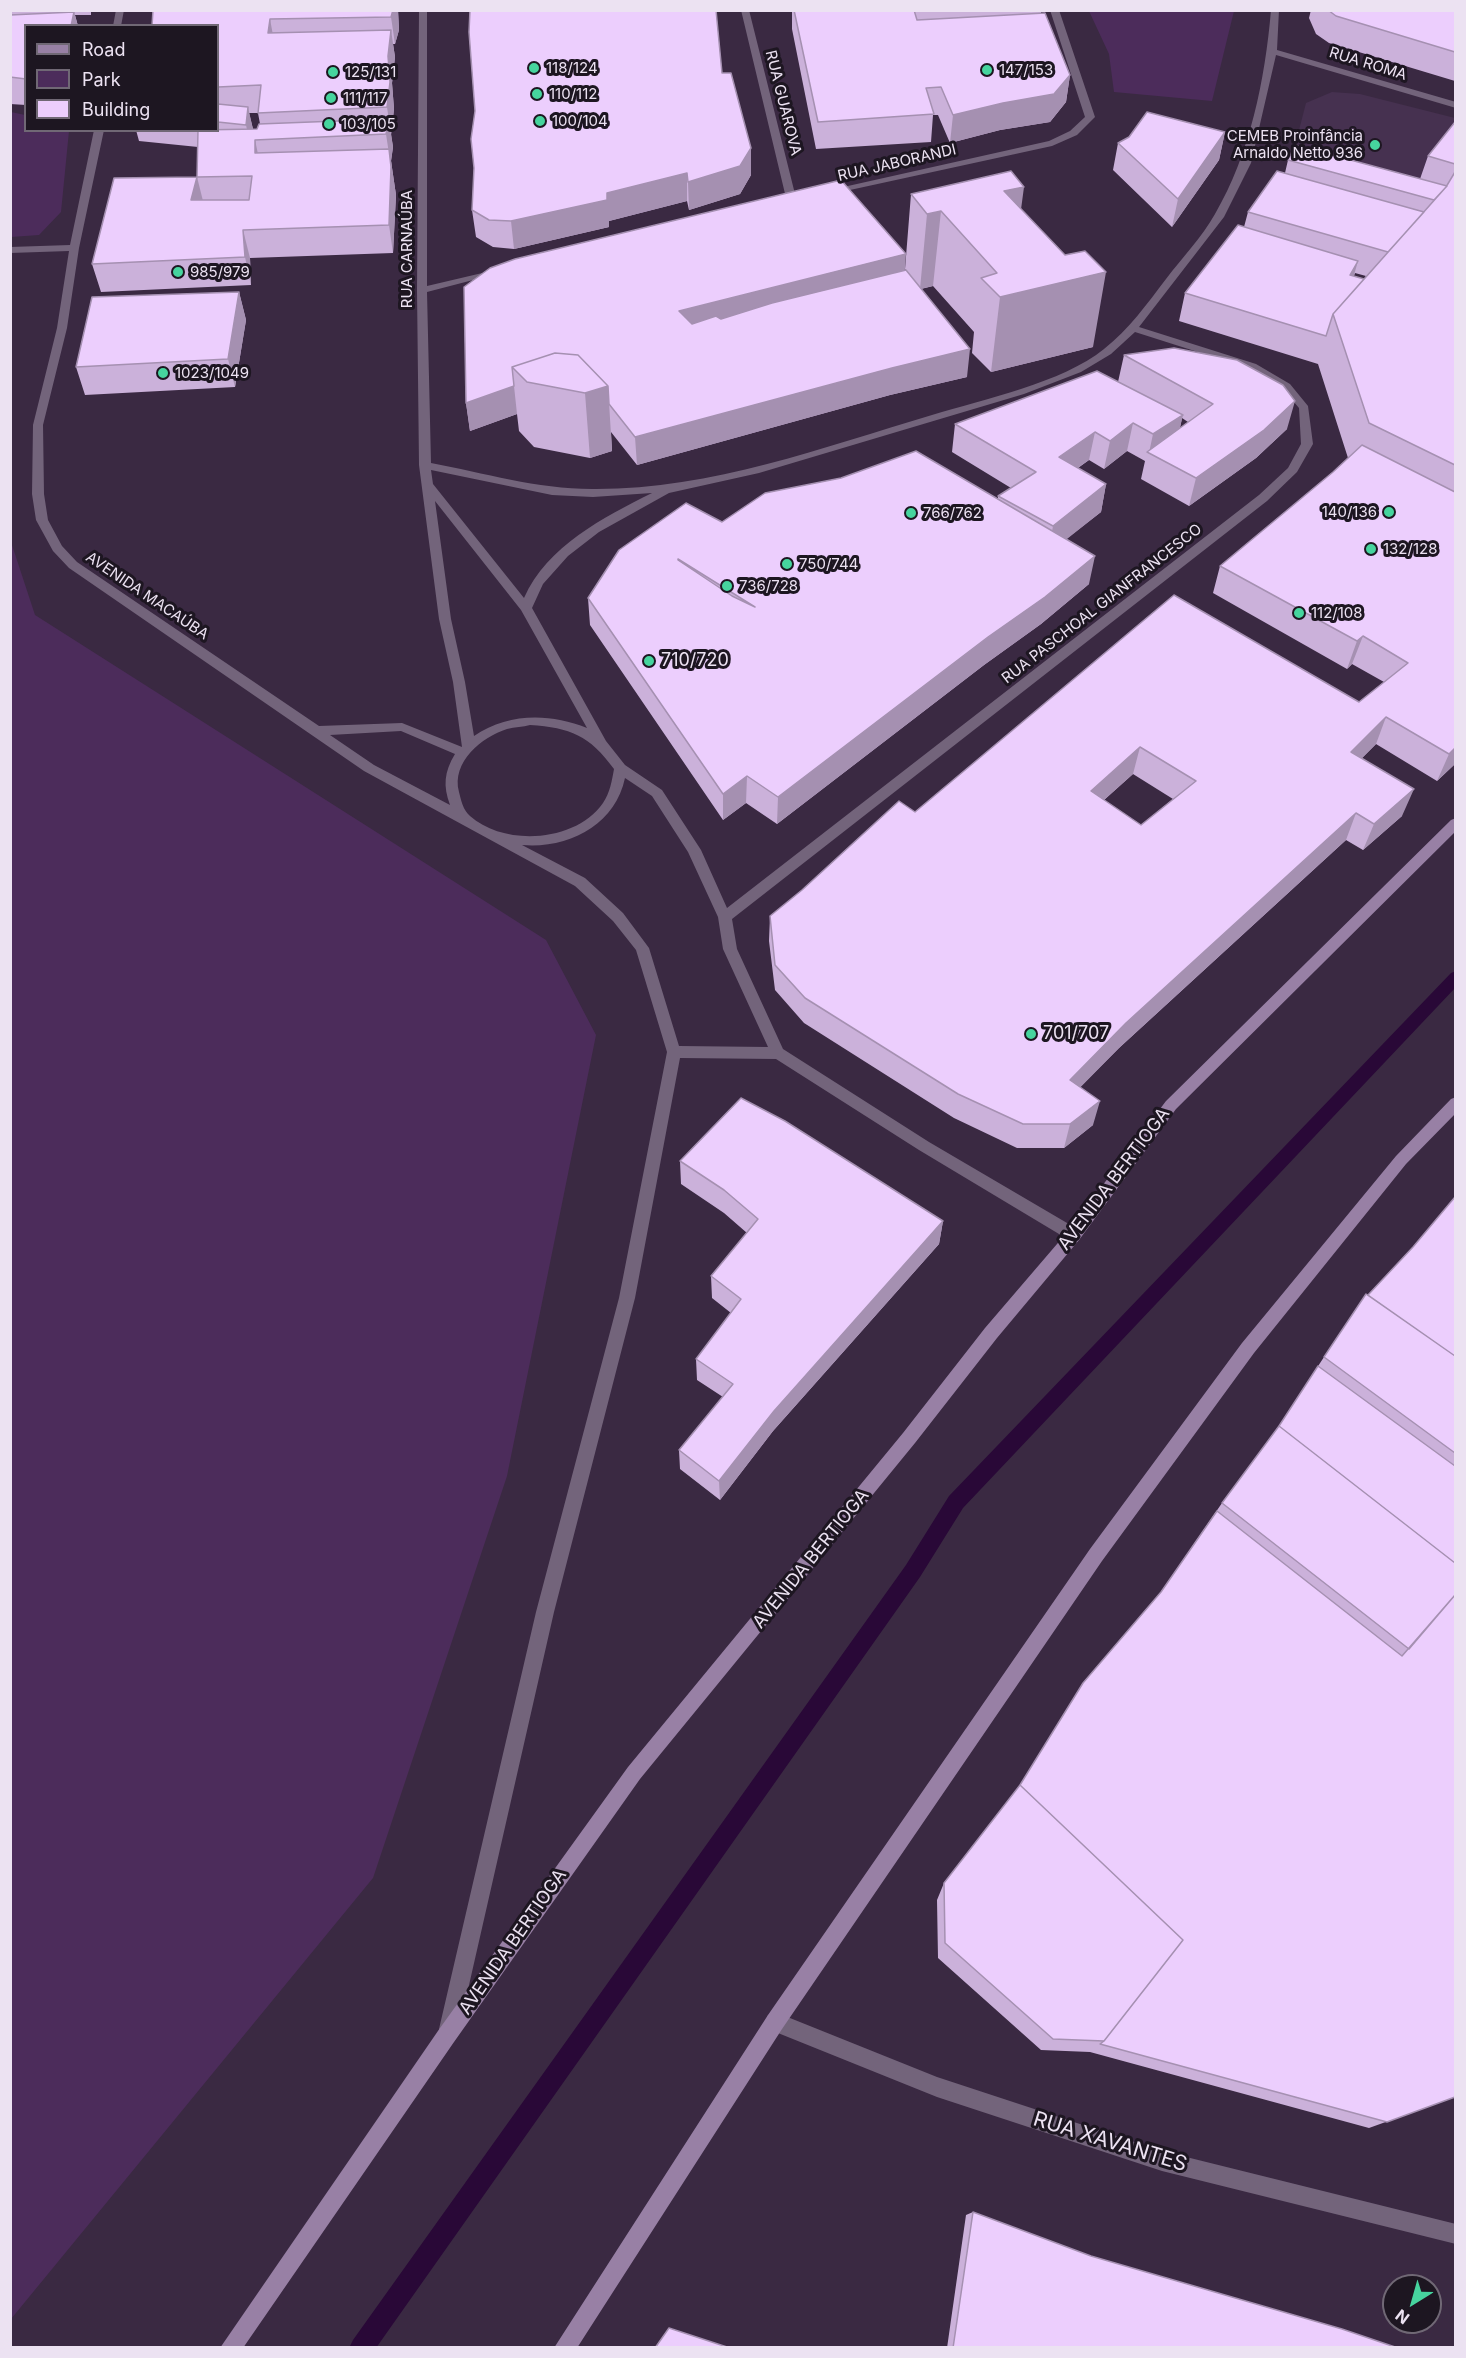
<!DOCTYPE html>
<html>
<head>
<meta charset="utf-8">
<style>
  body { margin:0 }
  #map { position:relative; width:1466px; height:2358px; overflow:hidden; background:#3a2942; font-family:Inter,sans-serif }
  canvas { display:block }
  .frame { position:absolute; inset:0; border:12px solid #ece2f2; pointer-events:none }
  .legend { position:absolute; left:24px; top:24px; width:195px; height:108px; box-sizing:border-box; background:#1d1621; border:2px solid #706875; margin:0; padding:8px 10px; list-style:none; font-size:18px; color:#ece2f2 }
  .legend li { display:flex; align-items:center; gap:12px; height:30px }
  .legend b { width:30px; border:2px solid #706875 }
  .north { position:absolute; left:1382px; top:2274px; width:60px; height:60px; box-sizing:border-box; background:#1d1621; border:2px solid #706875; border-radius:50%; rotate:217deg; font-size:16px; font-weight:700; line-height:24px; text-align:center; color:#ece2f2 }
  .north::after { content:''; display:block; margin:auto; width:21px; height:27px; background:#46d49e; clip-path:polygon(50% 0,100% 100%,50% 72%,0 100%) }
</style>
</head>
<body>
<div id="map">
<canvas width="1466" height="2358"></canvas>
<div class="frame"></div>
<ul class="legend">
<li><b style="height:8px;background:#9880a5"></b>Road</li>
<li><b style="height:16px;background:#4c2c5b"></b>Park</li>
<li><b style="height:16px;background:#eccefd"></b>Building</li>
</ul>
<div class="north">N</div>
</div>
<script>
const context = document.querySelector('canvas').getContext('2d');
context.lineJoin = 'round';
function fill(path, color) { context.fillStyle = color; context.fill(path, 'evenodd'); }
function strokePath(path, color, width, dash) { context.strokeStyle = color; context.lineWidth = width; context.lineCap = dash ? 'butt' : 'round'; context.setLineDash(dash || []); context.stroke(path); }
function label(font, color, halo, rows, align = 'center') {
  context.font = font + ' Inter,sans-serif'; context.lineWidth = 6; context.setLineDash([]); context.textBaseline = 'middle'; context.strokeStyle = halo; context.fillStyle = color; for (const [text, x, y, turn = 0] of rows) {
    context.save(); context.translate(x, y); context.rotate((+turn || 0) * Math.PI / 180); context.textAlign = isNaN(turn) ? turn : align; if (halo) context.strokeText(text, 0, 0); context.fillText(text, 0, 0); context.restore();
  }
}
fill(new Path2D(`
  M1332,92l28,2 95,24v127l-167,-72 18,-70z`), '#463150');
fill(new Path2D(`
  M1089,11h145l-22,90 -98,-9 -5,-38z
  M11,112l14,3 1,15 43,1 -8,81 -22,23 -28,2z
  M11,542l24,73 511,325 50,95 -89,441 -134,402 -362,441z`), '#4c2c5b');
fill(new Path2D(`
  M1456,971v16l-493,521 -43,69 -544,771h-27l4,-8 553,-775 43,-69 502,-523z`), '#290837');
fill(new Path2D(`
  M116,10h8l-3,16h-8z
  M419,10h8v276l68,-16 5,3 -73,19 4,171c53,10 106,26 161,26 117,1 229,-41 340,-74 52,-16 130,-32 172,-66 25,-20 43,-45 62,-70 16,-21 36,-42 49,-65 35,-60 50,-134 56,-204h8l-2,40 179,52v6l-180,-53 -25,108 -27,54 -85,110 117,37 34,20 18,22 5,38 -16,28 -30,29 -535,418 5,30 46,100 146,93 150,88 3,5 -3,5 -5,2 -5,-2 -150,-90 -143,-91 -96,-1 -45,240 -81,314 -95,417 -3,7 -7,3 -7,-3 -3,-7 97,-417 83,-314 48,-246 -31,-102 -23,-29 -38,-35 -211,-115 -295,-203 -16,-17 -17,-31 -4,-26 1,-69 24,-97 12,-77 -59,2v-6l60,-2 24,-115h10l-25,118 -12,80 -24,97 1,69 4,26 14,26 15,16 242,164 83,-3 60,24 -9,-65 -14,-63 -20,-154 -2,-175zM1135,332l113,36 34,20 17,20 2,36 -13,24 -29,27 -532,413 -26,-58 -39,-60 -37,-25 -19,-24 -74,-133 11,-24 25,-28 31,-24 70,-39 90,-20 265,-79 57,-22 30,-18zM431,470l121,25 41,2 59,-4c-48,24 -105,53 -128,105l-91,-114zM435,501l86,109 66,118c-38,-15 -79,-15 -113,8l-9,-54 -14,-63zM530,725c41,3 59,10 84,44 -2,11 -4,24 -11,34 -27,39 -98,44 -133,13 -7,-6 -9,-16 -11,-24 -8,-30 23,-55 48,-63 8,-2 16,-2 23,-4zM401,731l54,23c-11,18 -12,32 -5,51l-76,-40 -44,-30zM625,778l27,18 36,56 30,65 5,32 45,98 -89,-1 -30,-98 -26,-35 -38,-35 -63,-33c47,4 93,-20 103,-67z
  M741,10h8l48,192 -2,2 -8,-2z
  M1050,10h9l36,107 -18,18 -25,11 -225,49 -2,-2 5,-3 219,-49 21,-10 15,-14z
  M775,2012l162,65 225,74 294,73v20l-294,-73 -225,-74 -169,-68 -3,-7 3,-7z`), '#73647b');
fill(new Path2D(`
  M1456,818v13l-280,278 -97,131 -82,98 -82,105 -275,336 -186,263 -211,306h-23l220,-320 188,-261 275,-334 82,-105 84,-98 97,-129 285,-281z
  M1456,1097v16l-50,51 -152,189 -152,208 -320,468 -205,319h-23l214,-333 322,-466 152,-206 154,-187 55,-57z`), '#9880a5');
fill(new Path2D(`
  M10,10h81v5h-16l3,11h-52v79l-16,-1z
  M153,10h245l1,20 -4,14h-2l2,13 -3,26 2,26 -3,26 2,12 -2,14 5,34 -3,58 -143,5 1,27 -150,7 -9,-28 105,-87 6,23 -6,-23 1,-30 -59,-6 -3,-11h82v-104zM249,113h9l2,11 -3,5h-4z
  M792,10h249v3l29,62 -4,27 -16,20 -50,8 -50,13 -12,-28h-5l-2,27 -115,7 -24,-120z
  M1311,10h144v71l-126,-38 -13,-9 -7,-16z
  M722,73l29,75v27l-11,19 -51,16 -2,-9 -78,20v6l-95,22 -21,-2 -17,-10 -4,-27 2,-42z
  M1455,122v642l-18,17 -61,-37 -14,14 40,58 -39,34 -17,-10 -227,208 -39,39 13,38 -29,23h-47l-63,-30 -150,-95 -29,-33 -6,-49 1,-25 145,-104 259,-217 185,107 25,-20 -32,-18 -5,5 -134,-76 7,-27 113,-94 15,-14 -30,-94 -139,-43 6,-28 59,-66 4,-15 37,-39 3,-13 132,19 8,-23zM1355,273l11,3 -2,3 -10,-3zM1133,774l40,25 -32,26 -37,-25z
  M1225,132l-6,28 -47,67 -59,-57 5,-27z
  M911,194l110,15 72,138 -102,25 -19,-19 2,-21 -41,-46 -12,3 46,88 -77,18 -253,70 -26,-33 1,19 -22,7 -56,-11 -15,-16 -2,-17 -47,17 -4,-28 -2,-116 441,-16 8,8 -8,-10z
  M239,292l7,28 -11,67 -150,8 -9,-28z
  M1124,355l163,74 -31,29 -67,48 -48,-27 4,-18 -18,-10 -23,18 -15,-9 -11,8 28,16 -5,28 -35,27 23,45 -48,40 -57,41 -207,159 -31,-21 -23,17 -133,-195 -2,-27 134,-76 276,-23v-3l13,-8 -59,-36 3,-28 163,-42zM1182,418l6,4 -8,6z
  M680,1161l263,60 -4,23 -166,187 -53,69 -40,-31 -1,-19 44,-53 -26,-17 -1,-21 35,-46 -19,-15 -1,-22 36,-43 -23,-20 -43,-29z
  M1455,1197v900l-86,31 -279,-76 -49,-2 -103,-92 -1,-58 7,-17 76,-98 141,-193 61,-89 57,-77 45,-69 44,-62 45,-48z
  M973,2212l118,44 307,92h-451l19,-133z`), '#cbb1da');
fill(new Path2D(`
  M393,10h5l1,20 -4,14 -4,-27z
  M74,12l4,14h-7z
  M270,19l5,27 -7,-13z
  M391,30l4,27 -3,26 2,26 -3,26 -4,-28 1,-51z
  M1070,75l-4,27 -16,20 -50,8 -50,13 3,-28z
  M248,107l6,27 -2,19 -6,-28z
  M389,119l4,28 -2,14 5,34 -3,58 -4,-28 2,-58 -5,-33z
  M1225,132l-6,28 -47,67 6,-28z
  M255,140l6,28 -6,-15z
  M751,148v27l-11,19 -51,16 -1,-28z
  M687,173v28l-78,20v6l-95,22 -3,-28 96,-28z
  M197,177l7,28 -13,-5z
  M1024,187l-10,75 -10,-71z
  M941,211l-8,75 -13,3 7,-75z
  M243,230l7,28 1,27 -6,-28z
  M906,254l-2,28 -224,57 -1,-28z
  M1358,261l-8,28v-14z
  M1106,272l-13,75 -102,25 9,-75z
  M239,292l7,28 -11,67 -7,-28z
  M970,349l-3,28 -77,18 -253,70 -2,-28 257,-69z
  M514,386l3,28 -47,17 -4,-28z
  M608,386l4,65 -22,7 -5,-65z
  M1295,401l-8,28 -31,29 -67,48 7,-28z
  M1183,415l-7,28 -27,10 4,-19z
  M1133,423l-6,28 -23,18 6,-28z
  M1095,432l-6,28 -35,24 5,-27z
  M1106,484l-5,28 -53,42 5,-28z
  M1095,556l-6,28 -48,40 -57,41 -207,159 1,-27z
  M1363,636l-11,28 -5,5 10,-28z
  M1386,717l-10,27 -35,35 10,-27z
  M1140,747l-7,27 -48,43 6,-26z
  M1455,748v16l-18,17 12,-27z
  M747,776l-1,27 -23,17v-26z
  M1414,789l-12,27 -39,34 11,-26z
  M1356,813l-10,27 -227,208 -55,56 6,-24 56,-57z
  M1100,1101l-7,24 -29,23 6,-24z
  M943,1221l-4,23 -166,187 -53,69 -1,-19 55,-70z`), '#a590b1');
const building = new Path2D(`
  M153,10h240l-2,7 -121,2 -2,14 123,-3 -3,26 2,26 -3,25 -129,6 3,-28 -43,2v-61h-66z
  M470,10h246l6,63h9l20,75 -11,18 -52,16 -1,-9 -80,20v7l-96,21 -22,-1 -17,-10 2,-42 -3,-29 4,-28 -6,-79z
  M794,10h120l3,10 128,-7 25,62 -16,19 -51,9 -50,12 -12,-28 -15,1 8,26 -116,8z
  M1328,10h127v42l-119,-36z
  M74,12l-3,14h-45v53l-16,-2v-62z
  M218,104l30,3 -2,18 -28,-3z
  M1147,112l78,20 -47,67 -60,-56 11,-6z
  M389,119l-3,15 -131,6v13l134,-4 2,18 -2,58 -146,5 2,27 -153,7 22,-86 83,-1 -6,23h58l3,-24 -55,1 1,-47 59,-1 2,-5z
  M1455,122v42l-27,-8z
  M1295,145l152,41 -13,14 -146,-40z
  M1011,171l13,16 -20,4 61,64 20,-4 21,21 -106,25 -19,-19 16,-5 -56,-62 -14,3 -16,-20z
  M1277,171l147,41 -36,40 -140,-40z
  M1455,172v293l-86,-42 -36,-109 113,-127z
  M841,180l65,74 -227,57 13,13 24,-8 5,3 51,-16 134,-33 64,79 -78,19 -257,69 -26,-33 -1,-18 -30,-31 -23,-2 -43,14 2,19 -48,17 -2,-116 26,-19 25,-9z
  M1238,225l120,36 -8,14 14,4 -31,35 -7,22 -141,-43z
  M239,292l-11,67 -152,8 16,-70z
  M1174,348l63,12 46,25 12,16 -31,29 -68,48 -49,-26 66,-48 -89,-49z
  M555,353l23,2 30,31 -23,7 -58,-11 -15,-15z
  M1097,371l86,44 -30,19 -20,-11 -23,18 -15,-9 -36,25 47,27 -53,42 -55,-30 38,-24 -81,-48z
  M1362,445l93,47v256l-6,6 -63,-37 -35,35 63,37 -40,35 -18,-11 -230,210 -56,57 30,21 -30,23h-47l-65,-30 -153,-96 -30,-33 -5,-49 32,-26 97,-89 16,11 259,-217 185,107 49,-39 -45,-27 -6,5 -137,-75 113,-94zM1140,747l56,34 -55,44 -50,-34z
  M916,451l179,105 -50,41 -57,40 -210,160 -31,-21 -24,18 -135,-196 31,-48 67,-47 36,19 43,-29 76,-15zM678,559l77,48 -23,-11 -54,-36z
  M741,1098l44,23 158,100 -169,190 -55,70 -40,-31 54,-66 -37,-25 45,-60 -30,-23 47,-57 -34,-29 -44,-29z
  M1455,1197v159l-87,-61 45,-48z
  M1366,1294l89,62v97l-131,-96z
  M1318,1366l137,100v97l-176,-137z
  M1279,1426l176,137v32l-46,54 -187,-146z
  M1217,1511l185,145 53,-61v502l-68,25 -287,-78 4,-3 79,-101 -163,-155 63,-102 78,-91z
  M1020,1785l163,155 -79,101 -51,-2 -108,-96 -1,-60z
  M973,2212l118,44 251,73 56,19h-445z
  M669,2328l61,20h-75z`);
fill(building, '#eccefd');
strokePath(building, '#a590b1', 1.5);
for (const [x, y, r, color] of [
  [534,68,6,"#46d49e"],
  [987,70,6,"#46d49e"],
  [333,72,6,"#46d49e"],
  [537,94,6,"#46d49e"],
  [331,98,6,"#46d49e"],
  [540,121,6,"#46d49e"],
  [329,124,6,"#46d49e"],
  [1375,145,6,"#46d49e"],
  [178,272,6,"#46d49e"],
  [163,373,6,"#46d49e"],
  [1389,512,6,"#46d49e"],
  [911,513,6,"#46d49e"],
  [1371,549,6,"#46d49e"],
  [787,564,6,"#46d49e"],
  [727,586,6,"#46d49e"],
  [1299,613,6,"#46d49e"],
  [649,661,6,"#46d49e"],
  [1031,1034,6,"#46d49e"]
]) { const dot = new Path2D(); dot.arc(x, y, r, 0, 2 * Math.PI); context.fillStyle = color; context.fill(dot); strokePath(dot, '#1d1621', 2); }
label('15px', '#ece2f2', '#1d1621', [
  ["RUA ROMA",1368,64,17],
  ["RUA GUAROVA",783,103,76],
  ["RUA JABORANDI",897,163,-13],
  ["RUA CARNAÚBA",407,249,-90],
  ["AVENIDA MACAÚBA",147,596,34],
  ["RUA PASCHOAL GIANFRANCESCO",1102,604,-38]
]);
label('15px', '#ece2f2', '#1d1621', [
  ["118/124",546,68],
  ["147/153",999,70],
  ["125/131",345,72],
  ["110/112",549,94],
  ["111/117",343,98],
  ["100/104",552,121],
  ["103/105",341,124],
  ["CEMEB Proinfância",1363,136,"right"],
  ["Arnaldo Netto 936",1363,153,"right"],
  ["985/979",190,272],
  ["1023/1049",175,373],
  ["140/136",1377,512,"right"],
  ["766/762",923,513],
  ["132/128",1383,549],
  ["750/744",799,564],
  ["736/728",739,586],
  ["112/108",1311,613]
], 'left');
label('18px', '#ece2f2', '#1d1621', [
  ["710/720",661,661],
  ["701/707",1043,1034]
], 'left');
label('18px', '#ece2f2', '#1d1621', [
  ["AVENIDA BERTIOGA",1114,1179,-53],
  ["AVENIDA BERTIOGA",811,1559,-51],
  ["AVENIDA BERTIOGA",513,1942,-55]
]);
label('21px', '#ece2f2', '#1d1621', [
  ["RUA XAVANTES",1110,2142,17]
]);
</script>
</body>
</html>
